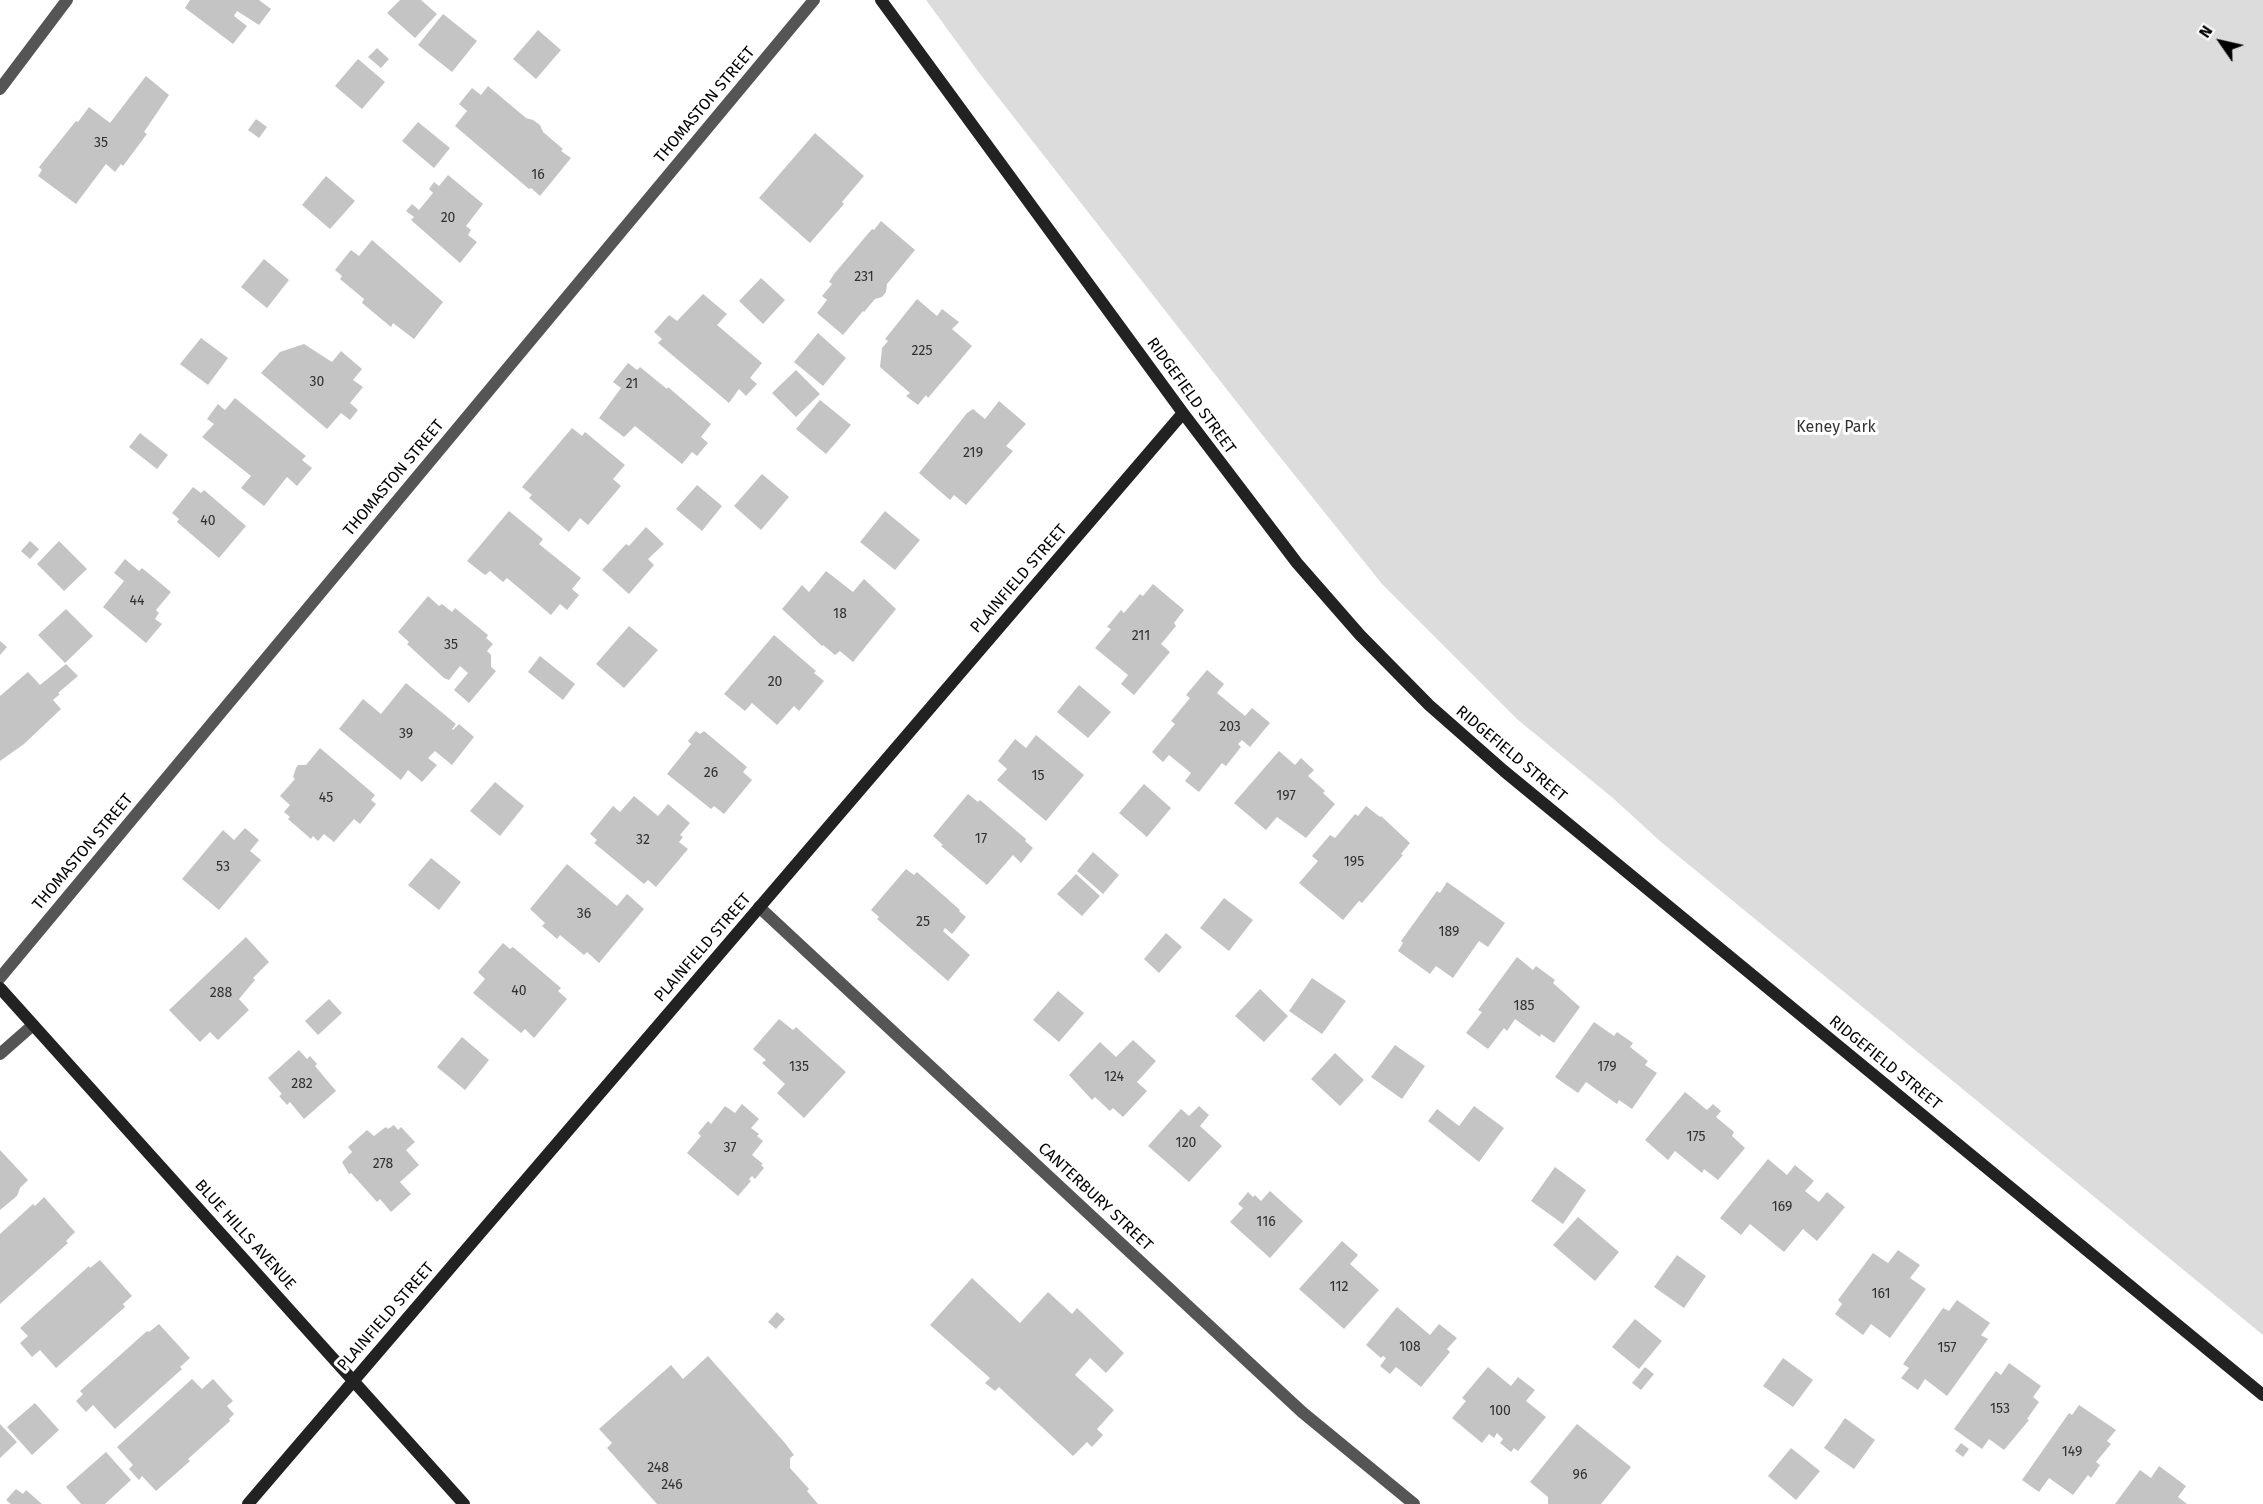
<!DOCTYPE html>
<html>
<head>
<meta charset="utf-8">
<style>
  body { margin:0 }
  #map { position:relative; width:2263px; height:1504px; overflow:hidden; background:#fff; font-family:"Fira Sans",sans-serif }
  canvas { display:block }
  .north { position:absolute; left:2191px; top:12px; width:60px; height:60px; -webkit-text-stroke:4px #fff; paint-order:stroke; rotate:304deg; font-size:16px; font-weight:700; line-height:24px; text-align:center; color:#000 }
  .north::after { content:''; display:block; margin:auto; width:21px; height:27px; background:#000; clip-path:polygon(50% 0,100% 100%,50% 72%,0 100%) }
</style>
</head>
<body>
<div id="map">
<canvas width="2263" height="1504"></canvas>
<div class="north">N</div>
</div>
<script>
const context = document.querySelector('canvas').getContext('2d');
context.lineJoin = 'round';
function fill(path, color) { context.fillStyle = color; context.fill(path, 'evenodd'); }
function strokePath(path, color, width, dash) { context.strokeStyle = color; context.lineWidth = width; context.lineCap = dash ? 'butt' : 'round'; context.setLineDash(dash || []); context.stroke(path); }
function label(font, color, halo, rows, align = 'center') {
  context.font = font + ' "Fira Sans",sans-serif'; context.lineWidth = 6; context.setLineDash([]); context.textBaseline = 'middle'; context.strokeStyle = halo; context.fillStyle = color; for (const [text, x, y, turn = 0] of rows) {
    context.save(); context.translate(x, y); context.rotate((+turn || 0) * Math.PI / 180); context.textAlign = isNaN(turn) ? turn : align; if (halo) context.strokeText(text, 0, 0); context.fillText(text, 0, 0); context.restore();
  }
}
fill(new Path2D(`
  M926,0h1337v1335l-602,-493 -47,-43 -97,-80 -135,-135 -118,-147 -284,-363z`), '#dcdcdc');
fill(new Path2D(`
  M190,0h69l12,9 -12,16 -22,-14 -3,5 13,10 -14,18 -48,-36z
  M400,0h21l16,14 -22,24 -28,-25z
  M443,14l34,27 -25,31 -34,-27z
  M538,30l23,20 -25,29 -23,-20z
  M377,48l12,11 -8,9 -13,-11z
  M358,59l27,23 -23,27 -27,-23z
  M146,76l23,19 -25,37 3,2 -24,32 -2,-2 -6,8 -9,-8 -30,40 -38,-28 4,-6 -3,-3 37,-46 2,1 11,-15 21,16z
  M488,86l38,32 7,2 7,5 3,7 20,17 -2,2 10,7 -31,38 -9,-8 -2,1 -74,-63 12,-15 -8,-7 13,-16 9,7z
  M256,119l11,8 -8,11 -11,-8z
  M418,122l32,26 -16,20 -32,-27z
  M815,133l49,43 -22,26 2,2 -34,39 -51,-45z
  M448,175l35,29 -17,22 5,4 -3,5 9,7 -17,21 -49,-43 3,-3 -8,-6 6,-7 7,6 14,-17 -4,-4 5,-7 5,4z
  M326,176l29,25 -25,28 -28,-24z
  M881,221l34,29 -28,34 -1,8 -4,5 -7,2 -11,13 -1,-1 -20,24 -26,-22 10,-13 -5,-4 10,-12 -3,-2 5,-8 38,-45 2,1z
  M372,240l71,62 -29,37 -21,-16 -2,4 -29,-24 2,-4 -24,-20 2,-3 -7,-6 16,-20 8,6z
  M264,259l25,21 -22,28 -26,-21z
  M761,278l24,22 -22,24 -24,-23z
  M703,294l24,20 -10,11 45,38 -12,15 7,6 -11,12 -7,-7 -10,14 -71,-60 4,-4 -8,-7 15,-17 8,6z
  M917,299l20,17 5,-7 17,13 -7,7 20,17 -44,52 -2,-3 -8,10 -12,-9 4,-3 -30,-26 2,-19 6,-7 -3,-2z
  M818,333l28,25 -23,28 -29,-24z
  M201,338l27,20 -20,27 -28,-21z
  M304,344l28,18 9,-11 21,18 -9,11 10,7 -13,16 8,7 -8,10 -9,-7 -14,16 -66,-56 19,-21z
  M628,363l9,7 3,-3 27,22 1,-2 43,37 -10,13 7,6 -11,13 -5,-4 -10,12 -47,-38 -11,11 -25,-19 22,-30 -8,-6z
  M796,370l24,24 -24,23 -24,-24z
  M235,398l71,58 -4,4 10,8 -15,18 -10,-9 -23,29 -23,-18 10,-12 -49,-39 12,-13 -7,-5 11,-15 7,6z
  M820,400l31,25 -25,29 -30,-25z
  M999,401l27,23 -20,22 7,5 -47,54 -12,-10 -4,5 -31,-27 48,-60 6,-4 12,10z
  M572,428l10,8 3,-4 40,33 -12,14 8,7 -33,39 -8,-7 -11,14 -40,-34 3,-3 -10,-8z
  M140,433l28,22 -11,14 -28,-22z
  M762,474l27,23 -28,33 -27,-24z
  M697,485l25,21 -20,25 -26,-22z
  M193,487l8,6 3,-3 42,36 -27,32 -42,-36 2,-3 -7,-6z
  M509,511l34,28 -4,5 42,34 -9,11 7,6 -12,15 -7,-6 -9,11 -44,-37 -4,4 -13,-11 -5,4 -18,-14z
  M885,511l35,29 -25,30 -35,-28z
  M646,527l18,17 -16,15 6,6 -25,29 -27,-24 24,-26 3,2z
  M30,541l9,8 -9,10 -9,-8z
  M59,541l28,28 -23,22 -27,-27z
  M125,559l14,12 3,-3 29,24 -15,18 3,3 -4,6 7,5 -16,19 -43,-36 21,-26 -10,-8z
  M826,571l27,21 11,-13 32,30 -43,53 -13,-11 -5,4 -12,-10 -1,1 -40,-37 20,-24 7,7z
  M1153,584l31,26 -10,13 2,3 -15,18 9,8 -36,43 -13,-11 7,-9 -33,-27 16,-19 -4,-2 14,-17 3,3 16,-19 3,2z
  M428,596l11,10 3,-2 10,8 3,-4 33,27 -2,3 7,6 -6,7 4,4v12l5,4 -27,32 -15,-13 14,-17 -8,-7 -11,14 -5,-2 -37,-34 2,-2 -11,-10z
  M66,609l27,27 -28,27 -27,-28z
  M629,626l29,24 -34,38 -28,-24z
  M774,635l42,36 -2,2 10,8 -25,30 -5,-5 -17,19 -25,-22 -7,8 -21,-17z
  M0,641l7,6 -7,8z
  M540,656l35,28 -12,16 -35,-28z
  M66,664l12,12 -20,17 2,1 -7,6 8,9 -37,35 -24,17v-65l28,-24 12,13z
  M1207,670l17,14 -7,9 28,23 7,-8 18,15 -20,24 -8,-7 -4,4 3,3 -15,19 -4,-3 -23,29 -14,-11 6,-8 -22,-18 -6,7 -11,-10 23,-28 -4,-3 19,-23 -4,-3z
  M406,683l50,41 -4,5 1,1 6,-6 15,13 -22,28 -17,-14 -7,7 9,7 -15,17 -14,-12 -7,10 -62,-51 24,-30 18,15z
  M1079,685l32,27 -23,26 -31,-26z
  M696,731l4,3 4,-3 43,36 -4,5 9,8 -28,34 -10,-8 -3,3 -44,-35 24,-30 -3,-3z
  M1036,735l48,40 -38,46 -49,-41 10,-11 -9,-8 17,-22 11,9z
  M320,748l55,47 -4,5 5,4 -16,20 -6,-5 -20,23 -10,-8 -6,7 -5,-5 -2,3 -23,-20 2,-2 -6,-5 6,-7 -10,-9 15,-17 -2,-2 3,-9 2,-3h8z
  M1279,751l16,14 6,-7 13,12 -6,6 17,15 -2,2 12,11 -29,34 -29,-21 -11,13 -32,-27z
  M495,782l29,24 -24,30 -30,-25z
  M1144,784l27,24 -24,29 -28,-24z
  M968,794l10,8 2,-2 46,39 -1,2 8,7 -12,15 -8,-8 -26,30 -46,-39 2,-1 -10,-9z
  M634,796l24,20 10,-12 22,19 -10,12 3,2 -4,5 9,7 -32,38 -8,-7 -4,4 -50,-41 3,-3 -7,-6 23,-28 7,6z
  M1366,806l14,11 1,-1 29,27 -9,11 2,1 -41,48 -3,-2 -16,19 -44,-37 19,-22 -6,-5 18,-21 5,3 20,-24 3,2z
  M245,828l14,12 -9,11 11,9 -42,50 -37,-31 41,-49 11,10z
  M1093,852l26,23 -16,19 -26,-23z
  M431,858l30,24 -22,28 -31,-25z
  M567,864l50,42 10,-12 17,15 -45,54 -12,-11 -3,3 -24,-20 -3,4 -15,-13 3,-3 -15,-14z
  M906,869l8,6 3,-3 43,38 -1,1 7,6 -14,17 -7,-6 -2,3 27,24 -22,26 -71,-62 2,-2 -8,-7z
  M1076,874l24,22 -18,20 -25,-22z
  M1447,882l58,41 -17,24 -9,-6 -26,37 -17,-12 -6,8 -32,-23 5,-8 -2,-2 36,-50 3,2z
  M1224,898l29,22 -24,31 -29,-23z
  M1166,933l16,14 -23,26 -15,-14z
  M246,937l23,25 -16,16 2,2 -16,19 10,11 -31,30 -8,-8 -10,10 -31,-32z
  M503,943l7,6 3,-2 48,41 -3,3 9,8 -33,39 -9,-9 -4,4 -48,-40 12,-14 -7,-7z
  M1517,957l16,13 3,-4 19,14 -2,3 27,24 -26,36 -13,-9 -1,3 -25,-18 -8,12 -3,-3 -16,21 -22,-16 16,-21 -4,-2z
  M1312,978l34,23 -24,33 -33,-23z
  M1260,989l28,27 -24,26 -29,-26z
  M1058,991l26,22 -25,29 -26,-22z
  M329,999l13,14 -24,22 -13,-14z
  M779,1019l14,11 3,-3 50,45 -42,46 -27,-25 8,-9 -23,-21 4,-3 -13,-11z
  M1594,1022l20,14 3,-4 16,11 -3,4 18,14 -3,4 12,8 -25,36 -13,-9 -2,4 -31,-22 -8,11 -23,-16z
  M462,1037l27,23 -24,30 -28,-23z
  M1133,1040l23,21 -19,21 10,9 -24,26 -10,-9 -3,3 -15,-14 -3,3 -23,-25 31,-33 16,15z
  M1395,1045l30,21 -23,33 -31,-22z
  M299,1050l8,9 3,-3 7,8 -2,2 21,25 -32,28 -14,-17 -3,3 -8,-9 3,-2 -14,-16z
  M1335,1053l29,27 -24,26 -29,-27z
  M1685,1092l22,18 6,-6 8,7 -5,6 18,15 -2,4 13,12 -27,32 -14,-11 -2,4 -27,-22 -7,9 -23,-20z
  M742,1104l17,15 -8,9 8,6 -2,2 6,5 -11,14 11,9 -2,1 3,3 -9,11 -3,-3 -3,3 2,2 -13,15 -51,-43 14,-17 -3,-3 10,-12 3,3 14,-18 10,7z
  M1199,1106l10,9 -9,11 22,20 -33,36 -41,-36 33,-37 8,7z
  M1474,1106l30,22 -25,34 -51,-41 9,-12 22,17z
  M394,1125l4,5 3,-3 14,15 -9,8 13,15 -19,17 11,12 -20,18 -11,-13 -3,3 -26,-29 -2,1 -7,-12 10,-10 -4,-5 19,-17 7,6 9,-7 3,-2 2,2z
  M0,1150l28,30 -8,8 -3,8 -17,14z
  M1768,1159l19,16 8,-10 19,16 -9,10 14,11 8,-10 18,15 -28,34 -14,-12 -19,23 -34,-28 -9,11 -21,-17z
  M1555,1167l31,23 -23,34 -32,-23z
  M1270,1191l33,30 -33,37 -40,-36 13,-14 -5,-4 10,-12 5,5 2,-2 6,6z
  M44,1197l31,35 -9,9 2,2 -68,61v-70l33,-30 2,2z
  M1578,1217l41,35 -24,29 -42,-36z
  M1342,1241l16,14 -8,9 29,26 -35,39 -45,-40z
  M1898,1250l22,15 -10,13 16,11 -36,49 -19,-14 -8,11 -28,-21 7,-10 -4,-4 35,-47 15,10z
  M1677,1255l29,21 -22,32 -30,-21z
  M100,1260l32,36 -9,8 2,3 -69,61 -16,-18 -8,7 -12,-14 8,-7 -8,-8 69,-62 1,2z
  M972,1278l48,45 28,-31 24,22 5,-6 47,45 -18,20 -16,-15 -15,17 39,35 -17,19 6,6 -11,12 -5,-5 -14,14 -74,-69 -4,4 -10,-8 5,-5 -60,-53z
  M1957,1300l33,23 -9,12 7,4 -41,57 -22,-17 -7,11 -17,-12 8,-10 -6,-4 40,-56 6,3z
  M1397,1307l33,28 9,-11 18,14 -10,11 3,3 -29,35 -25,-20 -6,7 -10,-8 6,-8 -3,-2 -2,2 -15,-13z
  M777,1312l8,7 -9,10 -8,-7z
  M1635,1319l27,22 -23,28 -27,-22z
  M159,1324l31,34 -10,9 2,2 -67,60 -22,-24 -7,7 -10,-11 7,-7 -3,-3 67,-60 2,1z
  M708,1356l77,87 9,12 -4,3v10l19,21 -2,2 11,13h-161l-50,-56 5,-5 -13,-14 72,-64 12,14z
  M1783,1358l30,22 -20,27 -30,-21z
  M2009,1363l32,23 -8,11 6,5 -12,17 2,1 -25,30 -15,-11 -7,10 -28,-20 42,-58 5,4z
  M1488,1367l23,19 7,-9 17,13 -9,11 20,16 -28,34 -4,-3 -3,4 -11,-9 3,-4 -6,-6 -3,5 -5,-4 -7,9 -30,-25 14,-17 -4,-3z
  M1645,1367l9,7 -13,16 -9,-7z
  M192,1379l10,10 11,-10 20,22 -6,5 7,8 -5,5 1,2 -42,38 2,2 -34,30 -14,-15 -3,4 -10,-11 4,-4 -16,-18z
  M35,1403l24,27 -27,25 -25,-28z
  M2079,1405l37,25 -9,11 4,3 -15,18 4,3 -9,13 -3,-3 -15,20 -24,-17 -10,14 -17,-12 47,-67 3,2z
  M1845,1418l30,22 -21,29 -30,-21z
  M0,1424l17,18 -17,16z
  M1577,1424l54,43 -30,37h-53v-7l-18,-15z
  M1961,1443l8,6 -6,8 -8,-6z
  M1791,1448l29,23 -24,29 -28,-24z
  M106,1452l25,28 -26,24h-24l-15,-17z
  M2159,1466l27,20 -8,11 9,7h-72l25,-34 11,8z
  M16,1489l7,5 3,-4 16,14h-31l-5,-4z`), '#c4c4c4');
strokePath(new Path2D(`
  M0,89l67,-89
  M759,907l543,505 112,92
  M0,978l814,-978
  M0,1054l33,-29`), '#555', 12);
strokePath(new Path2D(`
  M881,0l302,413 114,150 63,72 69,70 75,66 759,624
  M0,988l464,516
  M248,1504l935,-1091`), '#222', 12);
label('14px', '#313131', null, [
  ["35",101,143],
  ["16",538,175],
  ["20",448,218],
  ["231",864,277],
  ["225",922,351],
  ["30",317,382],
  ["21",632,384],
  ["219",973,453],
  ["40",208,521],
  ["44",137,601],
  ["18",840,614],
  ["211",1141,636],
  ["35",451,645],
  ["20",775,682],
  ["203",1230,727],
  ["39",406,734],
  ["26",711,773],
  ["15",1038,776],
  ["197",1286,796],
  ["45",326,798],
  ["17",981,839],
  ["32",643,840],
  ["195",1354,862],
  ["53",223,867],
  ["36",584,914],
  ["25",923,922],
  ["189",1449,932],
  ["40",519,991],
  ["288",221,993],
  ["185",1524,1006],
  ["135",799,1067],
  ["179",1607,1067],
  ["124",1114,1077],
  ["282",302,1084],
  ["175",1696,1137],
  ["120",1186,1143],
  ["37",730,1148],
  ["278",383,1164],
  ["169",1782,1207],
  ["116",1266,1222],
  ["112",1339,1287],
  ["161",1881,1294],
  ["108",1410,1347],
  ["157",1947,1348],
  ["153",2000,1409],
  ["100",1500,1411],
  ["149",2072,1452],
  ["248",658,1468],
  ["96",1580,1475],
  ["246",672,1485]
]);
label('16px', '#000', '#fff', [
  ["THOMASTON STREET",705,105,-50],
  ["RIDGEFIELD STREET",1191,396,54],
  ["THOMASTON STREET",394,478,-50],
  ["PLAINFIELD STREET",1019,579,-49],
  ["RIDGEFIELD STREET",1511,754,40],
  ["THOMASTON STREET",83,852,-50],
  ["PLAINFIELD STREET",703,948,-49],
  ["RIDGEFIELD STREET",1885,1063,39],
  ["CANTERBURY STREET",1095,1197,43],
  ["BLUE HILLS AVENUE",245,1235,48],
  ["PLAINFIELD STREET",386,1317,-49]
]);
label('16px', '#333', '#fff', [
  ["Keney Park",1836,428]
]);
</script>
</body>
</html>
